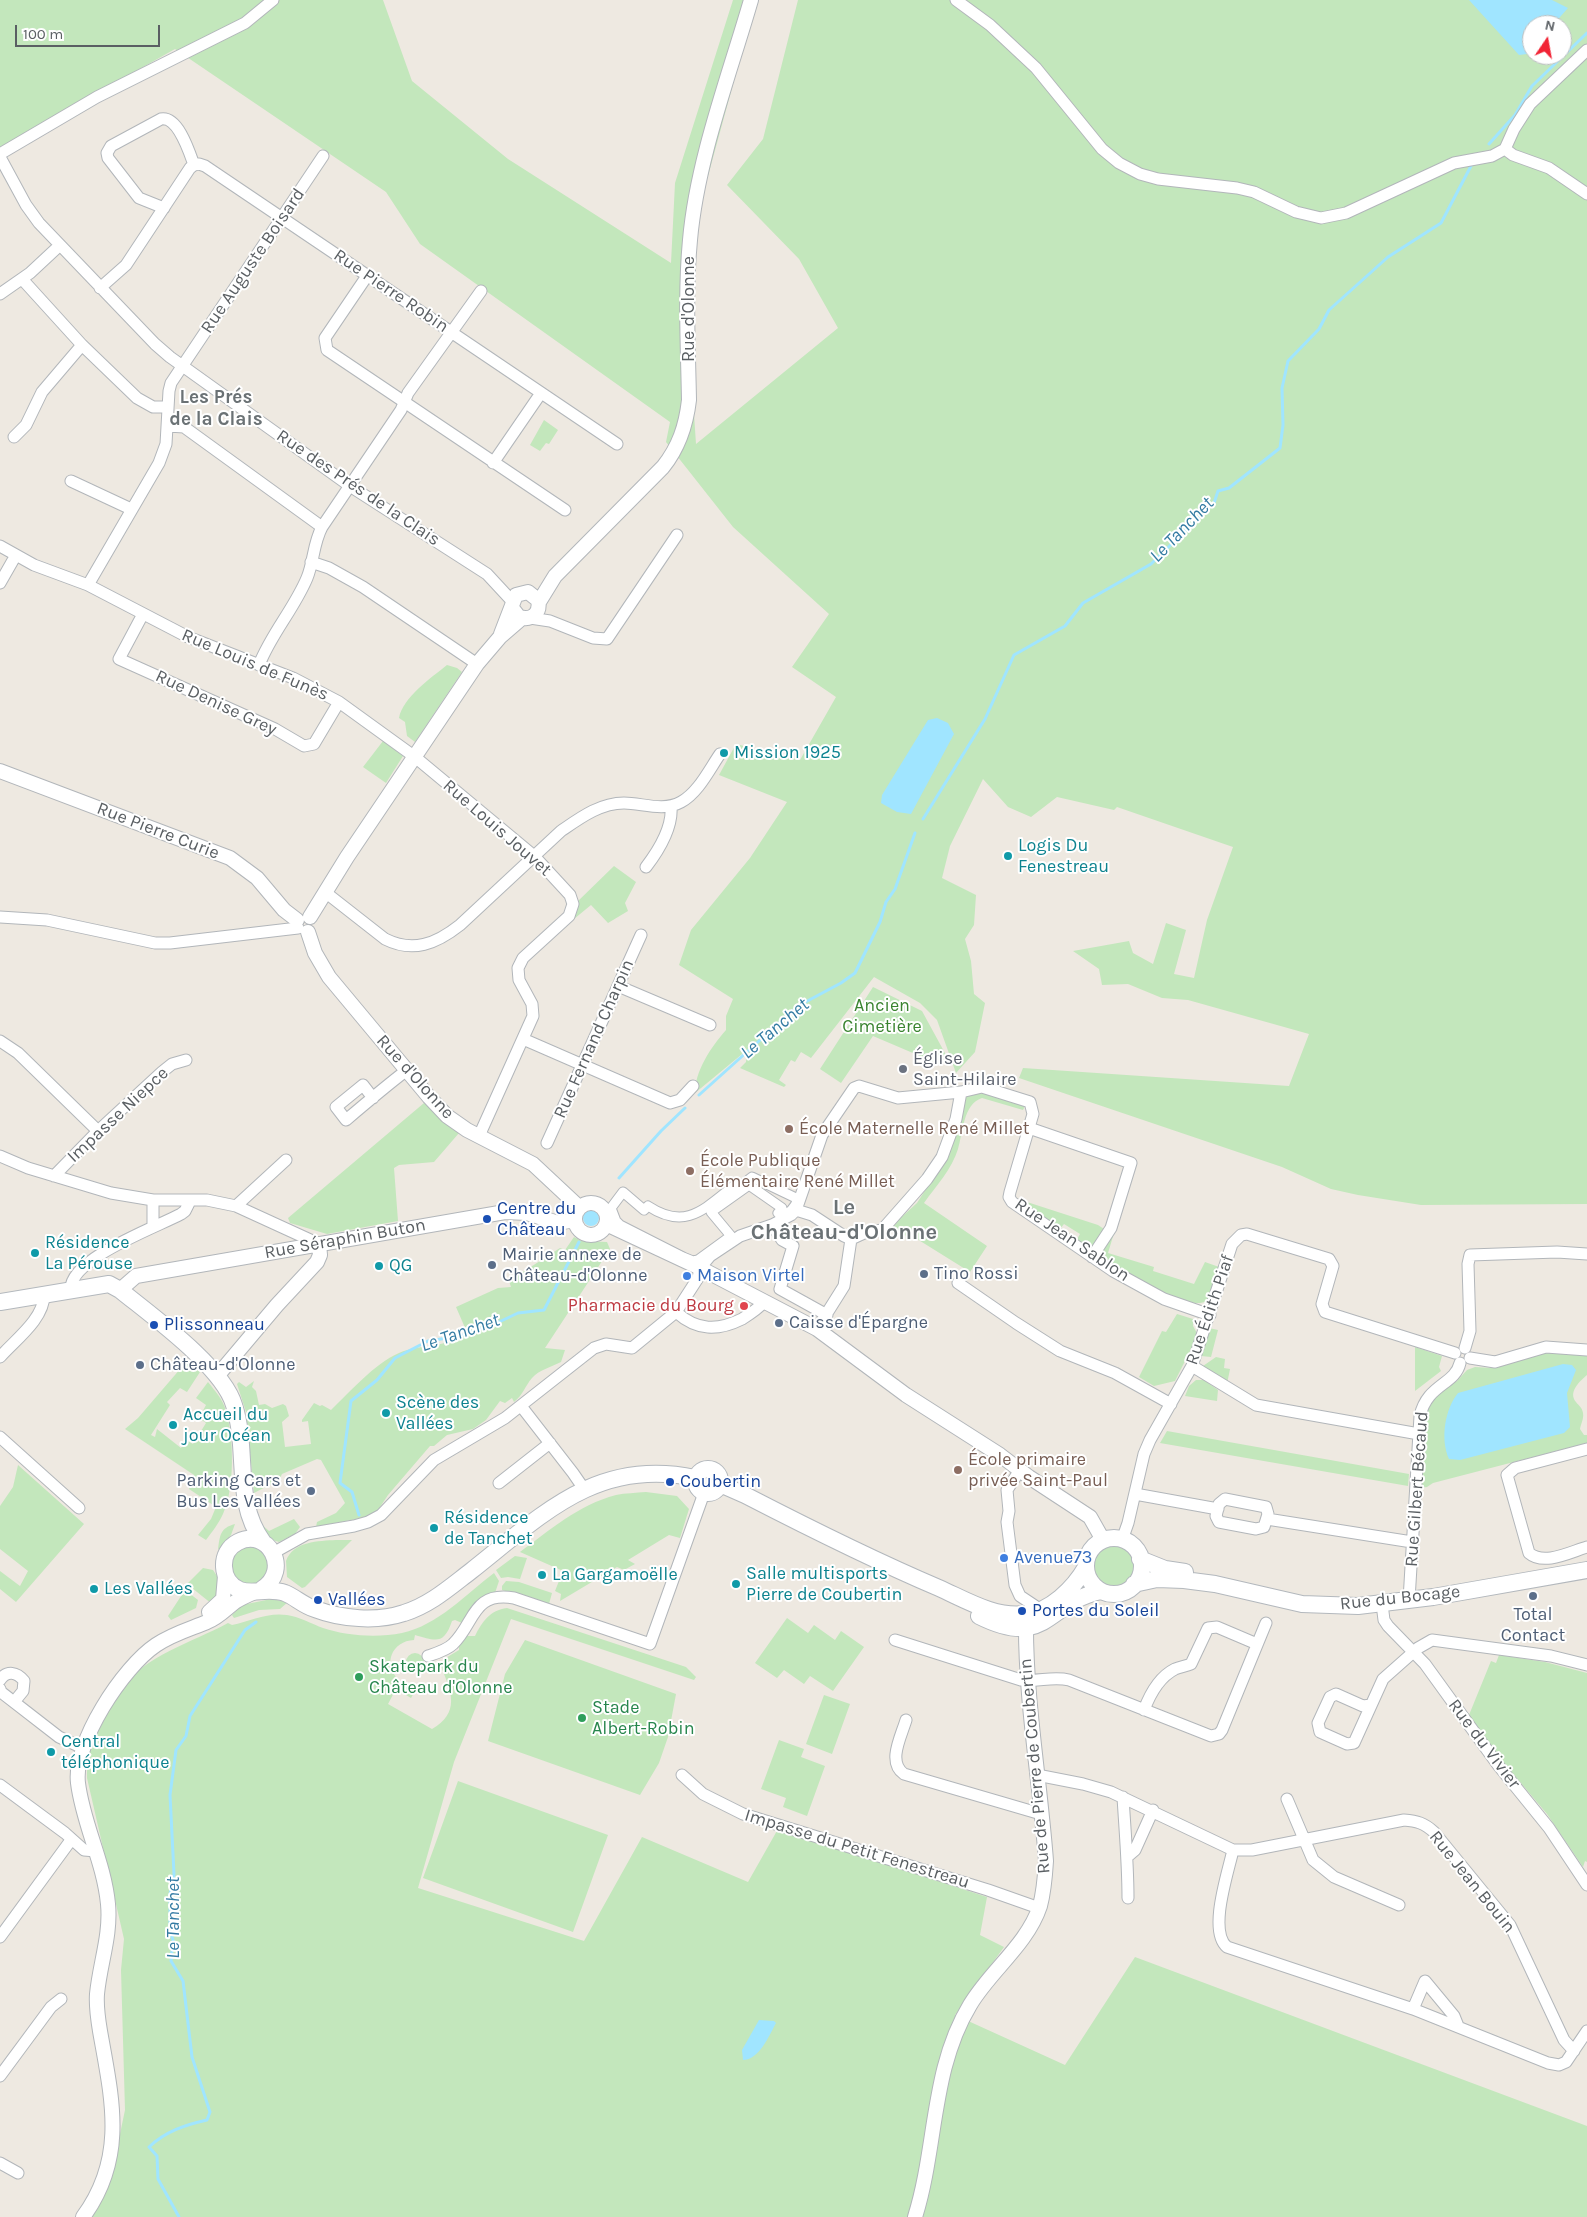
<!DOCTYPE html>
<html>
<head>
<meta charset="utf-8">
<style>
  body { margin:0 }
  #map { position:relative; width:1587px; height:2217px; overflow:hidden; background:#eee9e1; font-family:Karla,sans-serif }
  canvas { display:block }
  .north { position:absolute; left:1522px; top:15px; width:50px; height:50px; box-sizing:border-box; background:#fff; border:1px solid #bdbfc1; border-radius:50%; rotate:12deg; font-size:14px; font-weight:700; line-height:20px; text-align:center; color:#5a5f63 }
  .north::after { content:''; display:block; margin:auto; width:18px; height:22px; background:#f12435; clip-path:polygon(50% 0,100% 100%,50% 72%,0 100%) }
  .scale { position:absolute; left:15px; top:25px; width:145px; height:22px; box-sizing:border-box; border:2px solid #5a5f63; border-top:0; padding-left:6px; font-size:15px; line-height:18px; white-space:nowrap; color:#5a5f63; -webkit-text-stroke:4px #fff; paint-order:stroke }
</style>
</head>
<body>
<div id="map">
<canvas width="1587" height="2217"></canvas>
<div class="north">N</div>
<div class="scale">100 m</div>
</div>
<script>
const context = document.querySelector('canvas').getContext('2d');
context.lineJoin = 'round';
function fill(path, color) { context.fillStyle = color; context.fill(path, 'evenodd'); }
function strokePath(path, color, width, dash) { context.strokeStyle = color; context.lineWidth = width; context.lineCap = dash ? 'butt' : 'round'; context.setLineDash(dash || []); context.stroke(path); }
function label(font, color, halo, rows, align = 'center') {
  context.font = font + ' Karla,sans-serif'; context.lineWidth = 4; context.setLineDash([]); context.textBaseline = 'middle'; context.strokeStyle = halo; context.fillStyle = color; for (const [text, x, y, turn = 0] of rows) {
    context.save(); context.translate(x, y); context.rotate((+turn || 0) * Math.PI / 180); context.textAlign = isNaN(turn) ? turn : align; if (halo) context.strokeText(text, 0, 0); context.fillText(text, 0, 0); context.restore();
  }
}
fill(new Path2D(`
  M0,0h383l29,81 96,78 163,104 4,-80 58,-183h23l-72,264 12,180 142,-116 -39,-69 -72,-74 36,-46 35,-139h789v1204l-166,1 -63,-10 -27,-6 -49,-22 -263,-89 4,-10 266,18 20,-52 -121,-34 -26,-2 -34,-14 -26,1 -3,-16 -26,-18 56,-10 4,12 20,11 13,-41 20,7 -12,44 20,4 13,-58 26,-73 -116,-40 -3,3 -57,-13 -26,20 -23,-10 -25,-28 -33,67 -8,32 34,17 -2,30 -9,14 6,22 3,33 11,9 -10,49 -19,21 -19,-53 -17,-17 -46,-26 -63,81 -10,-6 -6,10 -4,-2 -12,20 7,5 -2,2 -44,-19 6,-6 1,-12 -52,43c0,-22 16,-46 31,-63v-14l7,-17 -54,-34 12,-35 59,-72 37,-56 -68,-27 17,-31 64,16 36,-63 -44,-30 37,-53 -96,-87 -67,-85 4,-20 -250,-178 -34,-52 -211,-143 -175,99zM1532,25h30v30h-30z
  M544,420l14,10 -9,14 -3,-1 -6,8 -10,-6z
  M447,665l10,3 5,4 -47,70 -8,-6 -2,-14 -6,-4c4,-21 32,-40 48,-53z
  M383,741l20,15 -17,27 -23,-16z
  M614,866l22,16 -11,21 3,8 -20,12 -17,-18 -17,14 4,-11 -1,-6z
  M873,987l49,24 24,44 -5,10 -68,-29 -32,47 -21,-14z
  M978,1092l47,14 -2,4 -41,-12c-19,6 -19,35 -24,51 -6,20 -22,37 -34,54l63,43 -17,26 -61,-38 -9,4 -6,-5 -2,-5 3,-5 22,-20 29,-45 19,-61 3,-3z
  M424,1103l35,30 -25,29 -35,3 -5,3 4,53 -71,13 -37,-11 -2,-5z
  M1027,1202l71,23 6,4 -12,20h-4l-12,-8 4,-7 -16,-10 -4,5 -24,-16z
  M1114,1233l-6,20 46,14 -1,4 41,13 11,-22 14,5 -12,34c-23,12 -86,-32 -107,-44l-2,-4z
  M574,1237l8,4 25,1 3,7 -65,99 20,2 -4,12c-10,5 -22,8 -29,16 -7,8 -9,17 -18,24l-2,-4 -7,5 -5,-2 -14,19 -13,9 -26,6 -13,11h-4l-42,49 -10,15 -12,7 -50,10 1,-5 19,-9 9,-10 -24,-43 -4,-1 -35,15 -3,6 -25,13 -8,-81 -9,-28 2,-2 7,5 8,-6 -2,6 4,4 3,14 6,-1 7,4 11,-4 3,2 3,10 -7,6 3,25 26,-3 -3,-23 -6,1v-2l12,-17 6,3 2,-1 9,5c19,-18 43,-46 68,-57 22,-10 49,-3 67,-23l-10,-23 42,-19 13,-1 -2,-6 51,-33 5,2z
  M1177,1314l16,5v7l5,9 -23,46 -21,5 -15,-9 23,-46 4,1z
  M1209,1328l9,2 -7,27 -10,-1z
  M1415,1347l27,9 -3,11 2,4 -26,20z
  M1553,1350l34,3v22c-8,7 -19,17 -11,27 3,4 6,5 7,11 1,5 -2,11 -3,16l4,6h3v8l-154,40 -6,4 -8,1 6,-81 9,-12 23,-14 10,-11 8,-3 17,1z
  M1216,1357l9,2 -1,9 6,1 -3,15 -24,-18z
  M187,1361l13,11 -13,20 -7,-4 -13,14 3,3 -19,30 4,2 2,-8 24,19 5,-8 7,4 13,-21 -7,-5 7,-13 -10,-7 12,-16c7,9 15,17 18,29 8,27 9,77 -3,103 -4,9 -11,18 -17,26l-8,-5 13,-16 5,-12 -27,-18 5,-14 -69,-46 13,-11z
  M1196,1380h8l14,10 -1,11 -32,-5 4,-10z
  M1167,1431l242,43 -1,12 -248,-43z
  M18,1465l66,59 -68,78 -16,-13v-18l20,15 8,-15 -28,-22v-43l13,-19z
  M646,1492l31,4 12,13 -9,29 -11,-3 -41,25 7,4 -11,6 -7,-3 -57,34 1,-7 -6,-3 8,-20 -43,-19c30,-22 58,-47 96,-57 9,-2 20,-2 30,-3z
  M294,1519l6,8 -5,7 -16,8 -13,-4 -5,-14 8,7z
  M235,1524l-4,11 -13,15c2,-15 2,-22 17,-26z
  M336,1540h16l-47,47 -3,1 -15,-11 -1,-16c7,-20 33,-20 50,-21z
  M1090 1567a23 23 0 1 1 46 0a23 23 0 1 1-46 0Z
  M231 1566a19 19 0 1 1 38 0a19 19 0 1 1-38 0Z
  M515,1556l12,2 -7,21 -12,-2 -7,1 -5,-8z
  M203,1568l10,2 4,6 3,17 -8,11 -25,-20z
  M494,1573l5,8 -4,12 -33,30 -7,-3 -3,1c-8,24 -16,20 -37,14l-1,5c-22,1 -32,24 -15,40l-1,4 17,7 -4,7 -15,-9 -8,15 44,25c28,-16 20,-37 9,-62l4,-3 -1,-5 15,-9v-5l7,-9h9c7,-14 15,-26 32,-28l179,59 10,10 -2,3 -183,-61 -57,143 -36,126 166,53 58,-104 106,45 30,-53 209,68 -7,38 24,12 -49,68 110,50 70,-108 452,169v91h-1497l26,-64 9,-43 -4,-140 3,-31 -37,-161c0,-25 5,-36 17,-58 5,-10 9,-22 16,-31 26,-34 71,-46 108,-66l4,2c18,-4 36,-13 55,-10 13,2 25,9 36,13 24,8 54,10 79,5 36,-8 63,-38 92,-60z
  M506,1581l13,1 33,11 -3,11 -47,-14v-4z
  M185,1590l13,10 -2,8 -25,12 -3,-4z
  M271,1599l17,3 -8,7 -21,1 -25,8 -2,-3 10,-10z
  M787,1618l21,15 6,-8 21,15 6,-9 23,16 -31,44 -23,-15 -6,8 -20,-14 -7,8 -22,-15z
  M525,1640l151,54 -8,43 -9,26 -19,32 -152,-54 17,-67z
  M406 1662a9 9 0 1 1 18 0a9 9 0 1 1-18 0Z
  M1499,1655l46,7 42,11v189l-2,-1 -2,6 -36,-53 -49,-58 -29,-41 22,-54 5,2z
  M824,1695l26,9 -18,50 -26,-10z
  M779,1740l25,9 -3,8 24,9 -18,50 -24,-9 3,-9 -25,-9z
  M458,1781l150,54 -35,97 -150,-54z`), '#c3e7bc');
fill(new Path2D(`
  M1469,0h83l16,8 -15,17h-21v23l-5,6 -8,1z
  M937,718l11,5 6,11 -43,80 -14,-2 -16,-9 1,-8 46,-75z
  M583 1218a8 8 0 1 1 16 0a8 8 0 1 1-16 0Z
  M1563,1364l9,1 4,5 -9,23 3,34 -6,6 -104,27 -11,-1c-9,-20 -4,-50 9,-66z
  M759,2020l15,1 2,2c-7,13 -17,37 -33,37l-1,-10z`), '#a0e5ff');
strokePath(new Path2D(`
  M1489,144l26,-29 17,-29 55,-53
  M923,819l62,-100 29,-64 51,-29 18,-23 68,-39 63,-61 4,-12 11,-3 51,-40 3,-23 -1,-37 6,-27 31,-32 10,-19 59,-53 53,-34 30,-57
  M699,1095l99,-89 43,-23 14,-10 25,-51 6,-20 9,-13 20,-56
  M619,1178l42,-47 24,-23
  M359,1515l-7,-23 -12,-9 11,-82 26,-21 18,-22 33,-17 32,-5 39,-14 19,-9 26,-3 35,-68
  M179,2217l-21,-38 -1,-23 -8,-9c17,-16 36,-22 58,-27l3,-8 -18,-55 -9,-76 -12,-20 2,-21 -3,-9v-37l4,-20 -4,-79 6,-45 10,-14 4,-20 55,-86 11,-8`), '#a0e5ff', 3);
const pedestrian = new Path2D(`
  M752,1177l46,22c-3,8 -9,15 -17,17l-3,-3 4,-5 -33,-23 -38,27 20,24 -33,24 -5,1 -10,-4 -63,-32 -4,-4 -5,-13 12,-16 21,18 4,-4c38,25 56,3 87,-21l4,2z`);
const minor = new Path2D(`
  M956,0l34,25 46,43 66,81 17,14 21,11 18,5 79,9 17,4 42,20 25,6 25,-5 108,-50 38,-7 13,-7 9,-20 16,-25 57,-54
  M1505,149l8,6 36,13 38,26
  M0,154l97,-57 148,-74 28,-23
  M0,157l26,48 13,18 116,121 15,13 180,129 137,88 25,27
  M194,165l5,-1 6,2 412,278
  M164,208l-25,-10 -31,-40 -1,-5 4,-7 50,-27c17,-3 28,32 33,46
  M367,276l-42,62 2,12 238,160
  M22,279l60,66 55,53 16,9h15
  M100,288l26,-23 64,-97 4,-3
  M0,294l30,-21 29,-27
  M168,426l16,1 138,100
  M14,437l12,-12 16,-33 40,-47
  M493,463l48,-70
  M71,481l60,28
  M0,546l34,19 54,20 100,52 105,41 46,24 76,55 119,99 36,39 3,9 -4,12 -46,42 -5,10 1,12 13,24 1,12 -54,120
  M311,562l18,6 34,19 114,77
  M0,583l16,-28
  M88,585l71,-122 7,-19 3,-53 2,-8 152,-227
  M143,614l-24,45 156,70 29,17 10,-2 25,-42
  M530,618l20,3 43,17 14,1 70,-104
  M259,665c12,-31 35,-56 48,-87 7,-17 6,-34 15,-51l79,-117 7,-17 73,-102
  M646,867c13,-17 27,-39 25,-61
  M325,892l60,47c28,14 51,5 75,-14l101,-94c19,-13 39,-28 63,-28 18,0 39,9 57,-1 17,-9 28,-32 39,-48
  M0,917l47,3 108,23h15l128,-15
  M618,986l92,39
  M523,1039l147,64 10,-3 13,-14
  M0,1041l18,12 80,78
  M373,1098l-10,-13 -27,22 10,13c20,-17 40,-34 61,-50
  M1029,1128l102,35 -20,65 -19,29
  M547,1143l94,-208
  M0,1156l28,12 83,25 42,7h54l29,6 83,38
  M54,1176l44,-45 64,-59 10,-8 14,-4
  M236,1206l50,-46
  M796,1210l16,5 32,21 7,3 13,-6 18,-3 45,-51 15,-22 14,-38 5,-27
  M772,1225l10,15 11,6 -13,43 47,26
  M153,1227v-27
  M958,1283l58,40 44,28 55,22 56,31
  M71,1290c-3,-31 86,-63 110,-76l4,-3 5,-10
  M676,1312c21,19 42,19 66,7 8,-5 16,-10 22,-17
  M817,1329l27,-43 7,-47
  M1465,1348l5,-17 -2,-67 2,-9 87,-3 30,2
  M0,1357c15,-17 44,-38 44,-62
  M1470,1358l25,4 51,-15 41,3
  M1192,1366l64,39 163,29
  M521,1406l52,67 11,16
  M0,1437l79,71
  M1587,1449l-72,19 -8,7 22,78c15,13 41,-1 58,-6
  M1020,1470l-13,20 2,21 -2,11 8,63 5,11 21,14
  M499,1483l51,-40
  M1135,1494l83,15
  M1225,1499l41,8 2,7 -4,13 -8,2 -37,-7 -3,-6 3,-12z
  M1267,1519l145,23
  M1122,1540l6,-17 16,-69 6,-14 42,-74 40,-122 9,-9 6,-1 82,25 4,7 -11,38 3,8 130,41
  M273,1553l34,-19 47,-8 14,-4 13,-7 53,-55 71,-42 89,-70 12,-4 26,4 44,-36 22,-34 2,-10 10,-12 30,-20 32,-11 19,-10 5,-5 26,-75 32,-47 5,-2 39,12 63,-6 21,-5 48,15 3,12 -23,78 -1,5 3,5 101,69 51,28 46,16
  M1409,1600l11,-184c7,-32 35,-31 40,-53
  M1382,1604l2,16 4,6 37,38 73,101 51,63 38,57
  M895,1640l126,40c17,2 32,-4 48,0l142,56 8,-2 3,-4 44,-107
  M428,1656c9,-3 19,-6 25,-12 22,-21 19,-53 61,-46l136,46 54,-151
  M0,1680c7,-10 17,-8 24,1l-1,10 -9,11
  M0,1689l1,3 58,45 24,11
  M1371,1705l-8,1 -27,-12 -6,3 -12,26 2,9 27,12 7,-1 29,-64 35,-31 14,-8 119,16 36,9
  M1144,1710c6,-16 15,-33 31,-41 5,-2 11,-3 16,-5l17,-36 9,-1 40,17
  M906,1720c-5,17 -19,42 -2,54l137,40
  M682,1775l21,19 40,20 245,76 51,18
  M1037,1775l46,9 28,8 122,58h19l152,-30c13,1 20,3 30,12l76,93 54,115 10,11
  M0,1785l65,48 19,17 12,1
  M1123,1797c2,34 5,67 5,101
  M1287,1799l26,61 21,17 65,28
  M1233,1850c-5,23 -25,81 -6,97l186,62 135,54 11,2 7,-3 21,-31
  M1128,1856l7,-6 18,-40
  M0,1937l71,-97
  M1413,2009l12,-28 29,35 4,10
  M0,2076l51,-69 10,-8
  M0,2163l18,10`);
const tertiary = new Path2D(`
  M539,602l16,-26 108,-109c16,-20 23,-41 26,-67 -1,-54 -4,-107 1,-160 7,-80 39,-164 61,-240
  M501,634l15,-39 12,-3 10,8c3,13 -6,21 -19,17l-7,-9
  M0,771l230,87 27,20 27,32 13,10
  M310,917l37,-60 130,-193 23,-27 22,-19
  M308,932l7,21 14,24 100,120 18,19 20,14 66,34 46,43
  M575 1219a16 16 0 1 1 32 0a16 16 0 1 1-32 0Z
  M606,1224l94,44 117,61 89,66 94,60 29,22 61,40 13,23
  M120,1290l16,-14 369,-64 22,1 31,10 16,-3
  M218,1375l59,-70 40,-43 3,-7 -1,-11
  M209,1612l14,-13 2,-23
  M83,2217c44,-60 29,-118 17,-186 -2,-12 -4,-24 -3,-37 3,-31 14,-59 11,-90 -4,-42 -25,-80 -30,-121 -5,-40 45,-116 78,-138 16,-11 34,-16 51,-23 11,-4 19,-13 28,-20 6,-4 13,-7 20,-10
  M915,2217c22,-70 16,-148 55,-212 20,-34 57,-60 70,-99 4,-15 5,-29 6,-45 -6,-81 -21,-162 -20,-243`);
const secondary = new Path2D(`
  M0,1302l109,-18 11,6c32,26 103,77 114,115 15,46 -1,96 29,137
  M696 1481a12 12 0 1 1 24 0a12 12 0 1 1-24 0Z
  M720,1484l25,11c64,33 128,65 194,93 27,12 56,30 86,26 25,-2 49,-26 61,-47
  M1086 1566a28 28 0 1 1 56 0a28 28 0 1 1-56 0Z
  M1140,1559l25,10 20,3
  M1134,1584l23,-5 27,1 31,4 87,20 56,2 75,-9 154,-27
  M262,1589c30,-19 6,-62 -24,-47 -20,10 -18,40 2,48 13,5 28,-3 45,3 10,4 19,13 30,16 26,10 62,13 89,4 26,-8 46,-26 67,-42 71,-56 126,-114 224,-93
  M979,1616c68,34 67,-13 122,-25`);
strokePath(pedestrian, '#b2b6ba', 11);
strokePath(minor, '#b2b6ba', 13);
strokePath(tertiary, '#b2b6ba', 16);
strokePath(secondary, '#b3b8bd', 18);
strokePath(pedestrian, '#fff', 9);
strokePath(minor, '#fff', 11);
strokePath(tertiary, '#fff', 14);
strokePath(secondary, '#fff', 16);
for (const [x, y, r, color] of [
  [724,753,5,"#0f9aa8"],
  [1008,856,5,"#0f9aa8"],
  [903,1069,5,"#6b7280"],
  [789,1129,5,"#8d6e63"],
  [690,1171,5,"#8d6e63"],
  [487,1219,5,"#1a4fb4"],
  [35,1253,5,"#0f9aa8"],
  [492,1265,5,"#5c6f8a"],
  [379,1266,5,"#0f9aa8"],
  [924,1274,5,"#5c6f8a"],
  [687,1276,5,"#3f7fe0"],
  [744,1306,5,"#e0444e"],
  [779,1323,5,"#5c6f8a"],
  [154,1325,5,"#1a4fb4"],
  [140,1365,5,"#5c6f8a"],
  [386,1413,5,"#0f9aa8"],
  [173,1425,5,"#0f9aa8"],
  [958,1470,5,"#8d6e63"],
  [670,1482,5,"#1a4fb4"],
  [311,1491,5,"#5c6f8a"],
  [434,1528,5,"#0f9aa8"],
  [1004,1558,5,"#3f7fe0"],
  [542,1575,5,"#0f9aa8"],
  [736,1584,5,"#0f9aa8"],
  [94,1589,5,"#0f9aa8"],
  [1533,1596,5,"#5c6f8a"],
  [318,1600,5,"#1a4fb4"],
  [1022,1611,5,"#1a4fb4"],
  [359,1677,5,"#2e9e5b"],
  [582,1718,5,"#2e9e5b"],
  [51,1752,5,"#0f9aa8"]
]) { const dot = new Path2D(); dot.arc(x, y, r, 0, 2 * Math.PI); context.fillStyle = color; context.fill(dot); strokePath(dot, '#fff', 2); }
label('18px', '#5a5f63', '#fff', [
  ["Rue Auguste Boisard",253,261,-56],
  ["Rue Pierre Robin",391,291,34],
  ["Rue d'Olonne",689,309,-90],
  ["Rue des Prés de la Clais",358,488,34],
  ["Rue Louis de Funès",255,665,23],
  ["Rue Denise Grey",216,703,25],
  ["Rue Louis Jouvet",497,828,41],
  ["Rue Pierre Curie",158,831,21],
  ["Rue Fernand Charpin",594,1039,-66],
  ["Rue d'Olonne",415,1077,48],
  ["Impasse Niepce",118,1115,-43],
  ["Rue Séraphin Buton",345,1239,-10],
  ["Rue Jean Sablon",1072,1240,34],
  ["Rue Édith Piaf",1210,1310,-71],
  ["Rue Gilbert Bécaud",1417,1489,-86],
  ["Rue du Bocage",1400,1598,-6],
  ["Rue du Vivier",1484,1744,53],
  ["Rue de Pierre de Coubertin",1035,1766,-95],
  ["Impasse du Petit Fenestreau",857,1849,17],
  ["Rue Jean Bouin",1472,1882,51]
]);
label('18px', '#0d838f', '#fff', [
  ["Mission 1925",734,753],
  ["Logis Du",1018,846],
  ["Fenestreau",1018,867],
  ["Résidence",45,1243],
  ["La Pérouse",45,1264],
  ["QG",389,1266],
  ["Scène des",396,1403],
  ["Vallées",396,1424],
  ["Accueil du",183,1415],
  ["jour Océan",183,1436],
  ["Résidence",444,1518],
  ["de Tanchet",444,1539],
  ["Salle multisports",746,1574],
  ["Pierre de Coubertin",746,1595],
  ["La Gargamoëlle",552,1575],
  ["Les Vallées",104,1589],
  ["Central",61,1742],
  ["téléphonique",61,1763]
], 'left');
label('18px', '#3a8430', '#fff', [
  ["Ancien",882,1006],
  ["Cimetière",882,1027]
]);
label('18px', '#5b616d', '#fff', [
  ["Église",913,1059],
  ["Saint-Hilaire",913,1080]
], 'left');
label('18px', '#785e54', '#fff', [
  ["École Maternelle René Millet",799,1129],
  ["École Publique",700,1161],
  ["Élémentaire René Millet",700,1182],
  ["École primaire",968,1460],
  ["privée Saint-Paul",968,1481]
], 'left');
label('18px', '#164399', '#fff', [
  ["Centre du",497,1209],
  ["Château",497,1230],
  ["Plissonneau",164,1325],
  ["Coubertin",680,1482],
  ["Vallées",328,1600],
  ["Portes du Soleil",1032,1611]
], 'left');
label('18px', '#4e5e75', '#fff', [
  ["Mairie annexe de",502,1255],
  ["Château-d'Olonne",502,1276],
  ["Tino Rossi",934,1274],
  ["Caisse d'Épargne",789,1323],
  ["Château-d'Olonne",150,1365],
  ["Parking Cars et",301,1481,"right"],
  ["Bus Les Vallées",301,1502,"right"],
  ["Total",1533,1615,"center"],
  ["Contact",1533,1636,"center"]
], 'left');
label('18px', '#366cbe', '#fff', [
  ["Maison Virtel",697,1276],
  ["Avenue73",1014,1558]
], 'left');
label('18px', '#be3a42', '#fff', [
  ["Pharmacie du Bourg",734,1306]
], 'right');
label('18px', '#27864d', '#fff', [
  ["Skatepark du",369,1667],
  ["Château d'Olonne",369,1688],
  ["Stade",592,1708],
  ["Albert-Robin",592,1729]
], 'left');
label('bold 19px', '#6b7275', '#fff', [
  ["Les Prés",216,398],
  ["de la Clais",216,420]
]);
label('italic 19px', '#347ca3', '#fff', [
  ["Le Tanchet",1182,530,-46],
  ["Le Tanchet",775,1029,-40],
  ["Le Tanchet",460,1333,-19],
  ["Le Tanchet",174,1918,-90]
]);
label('bold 22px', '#6b7275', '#fff', [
  ["Le",844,1208],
  ["Château-d'Olonne",844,1233]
]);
</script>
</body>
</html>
